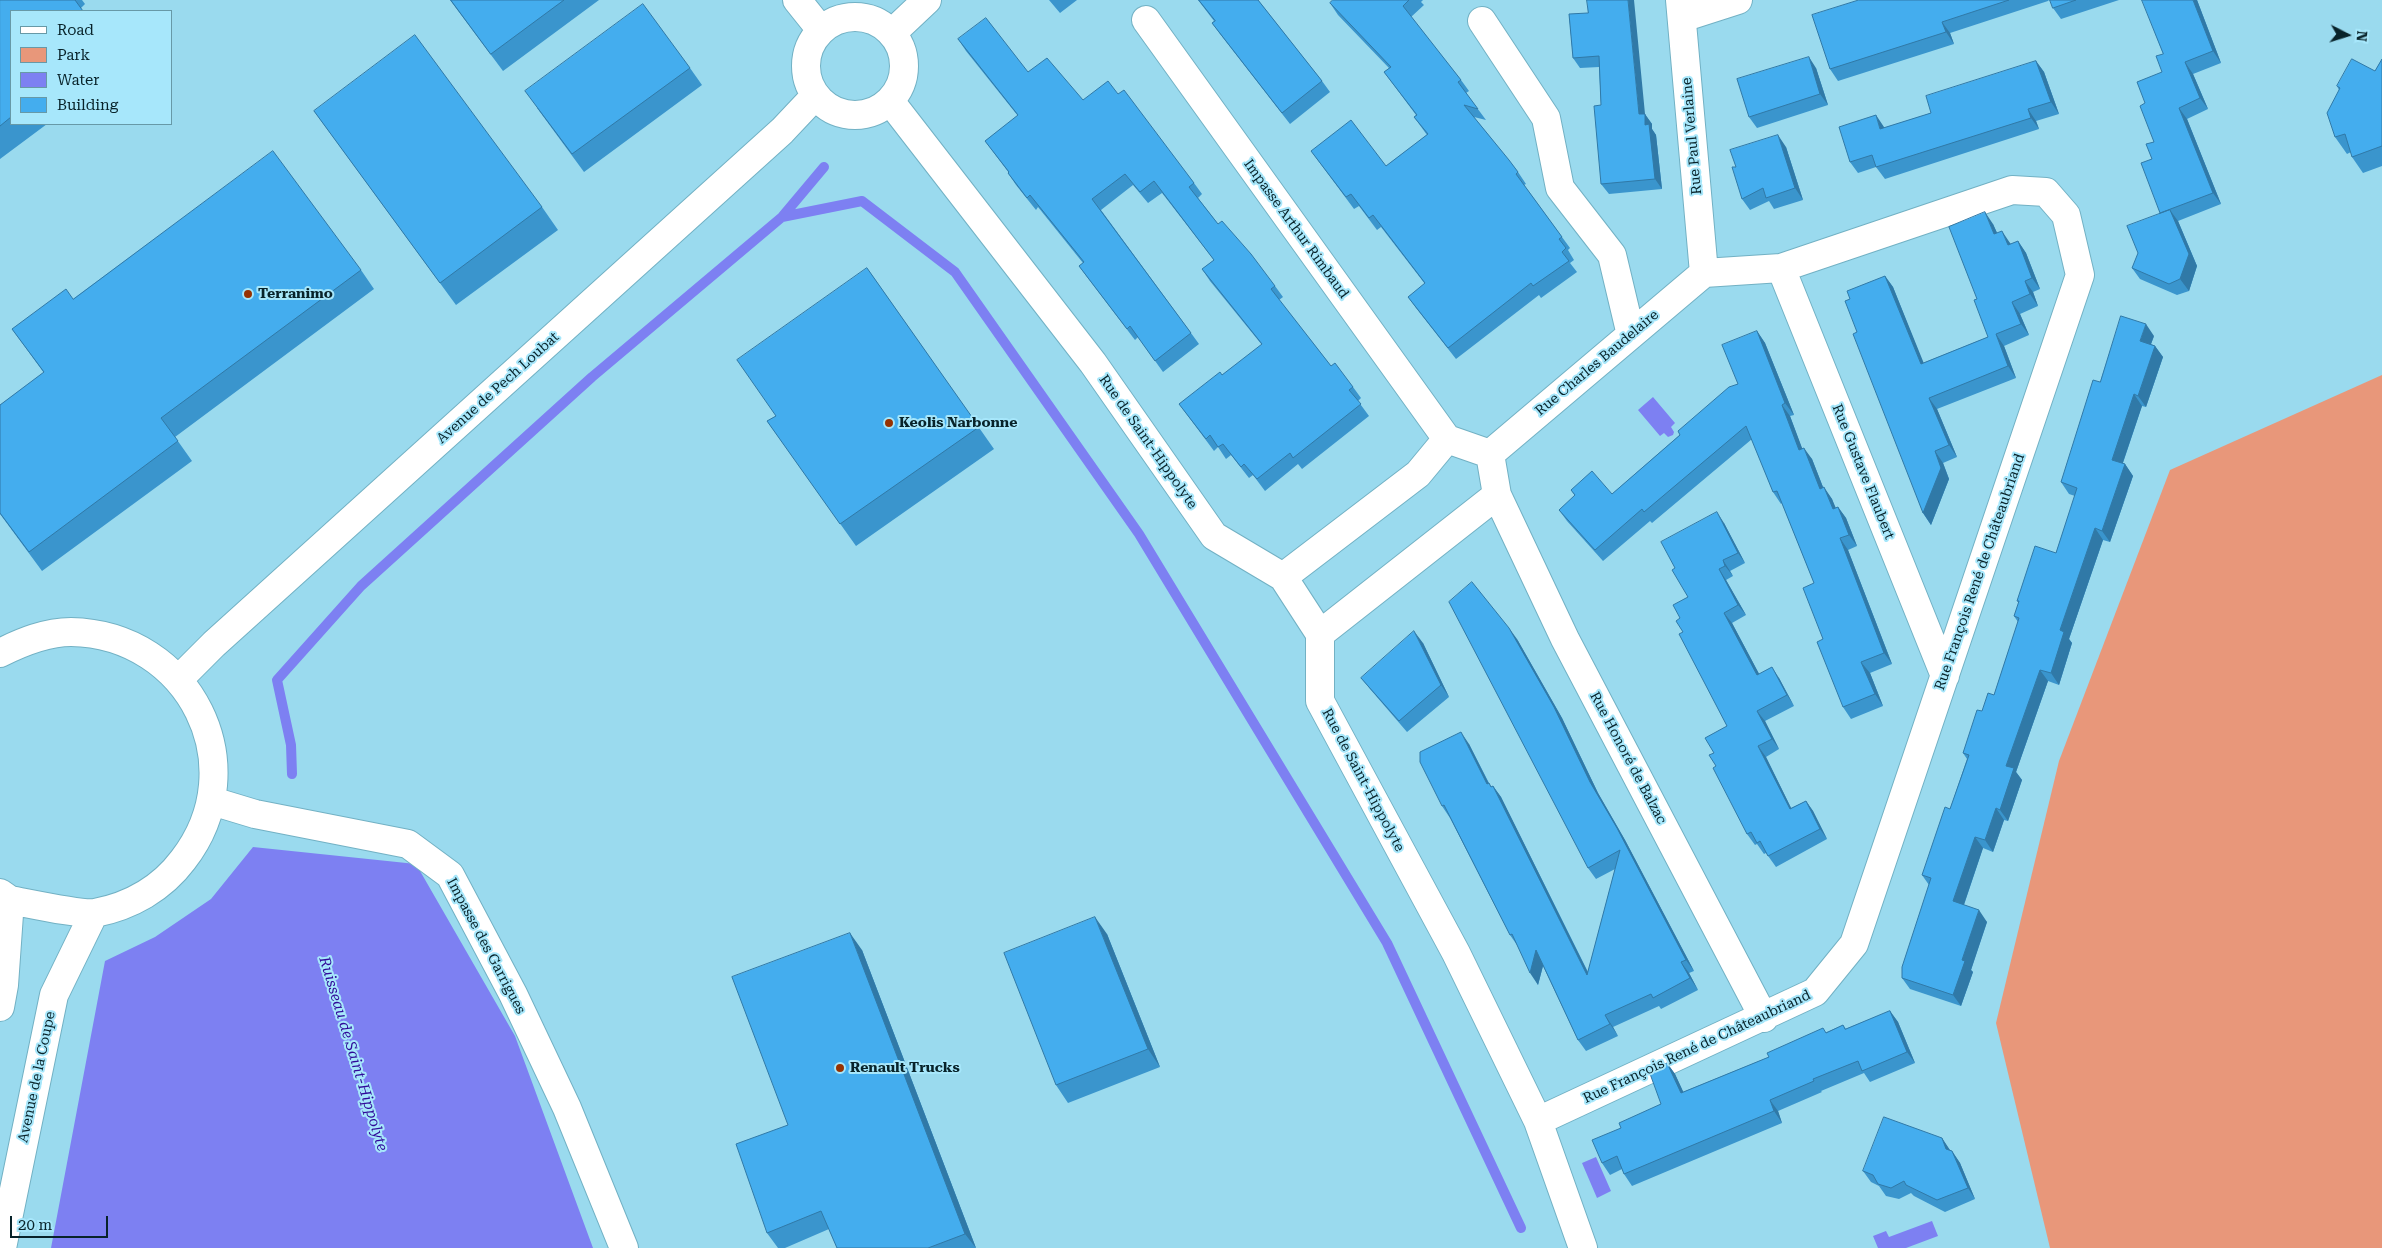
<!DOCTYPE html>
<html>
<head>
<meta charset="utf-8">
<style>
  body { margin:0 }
  #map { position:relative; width:2382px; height:1248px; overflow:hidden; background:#9adaee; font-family:"Roboto Serif",serif }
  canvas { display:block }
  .legend { position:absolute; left:10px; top:10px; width:162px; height:115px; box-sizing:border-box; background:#a7e7fb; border:1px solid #6799a7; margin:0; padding:6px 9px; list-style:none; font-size:15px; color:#08232a }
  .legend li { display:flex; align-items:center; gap:10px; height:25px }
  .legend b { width:25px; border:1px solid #6799a7 }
  .north { position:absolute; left:2322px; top:10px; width:50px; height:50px; -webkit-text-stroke:4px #a7e7fb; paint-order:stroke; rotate:95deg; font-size:14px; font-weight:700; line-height:20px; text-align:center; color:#08232a }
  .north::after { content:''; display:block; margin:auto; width:18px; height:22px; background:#08232a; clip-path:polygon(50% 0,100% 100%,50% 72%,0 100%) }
  .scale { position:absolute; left:10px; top:1216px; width:98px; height:22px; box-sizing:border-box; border:2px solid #08232a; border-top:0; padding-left:6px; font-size:15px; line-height:18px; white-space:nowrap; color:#08232a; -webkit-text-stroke:4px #a7e7fb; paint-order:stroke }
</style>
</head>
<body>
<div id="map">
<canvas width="2382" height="1248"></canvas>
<ul class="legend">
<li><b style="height:6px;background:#fff"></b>Road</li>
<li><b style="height:14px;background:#e8977a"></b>Park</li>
<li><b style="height:14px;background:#7d80f2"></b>Water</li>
<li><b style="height:14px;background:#44adee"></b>Building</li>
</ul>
<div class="north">N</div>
<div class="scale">20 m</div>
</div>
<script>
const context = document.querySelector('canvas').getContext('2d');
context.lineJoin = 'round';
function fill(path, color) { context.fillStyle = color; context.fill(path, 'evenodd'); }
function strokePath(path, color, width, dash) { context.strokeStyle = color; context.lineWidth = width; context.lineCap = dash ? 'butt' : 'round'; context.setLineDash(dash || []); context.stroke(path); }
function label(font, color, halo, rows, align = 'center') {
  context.font = font + ' "Roboto Serif",serif'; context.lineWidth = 4; context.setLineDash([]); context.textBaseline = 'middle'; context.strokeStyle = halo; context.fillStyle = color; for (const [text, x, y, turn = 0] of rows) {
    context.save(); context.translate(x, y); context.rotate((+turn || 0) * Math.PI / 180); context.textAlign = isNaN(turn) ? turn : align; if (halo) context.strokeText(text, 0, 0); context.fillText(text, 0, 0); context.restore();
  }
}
fill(new Path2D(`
  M2382,375v873h-332l-54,-225 63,-262 111,-291z`), '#e8977a');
fill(new Path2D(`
  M1653,397l22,26 -4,4 3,5 -1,3 -5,2 -4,-4 -4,3 -22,-26z
  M253,847l163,17 99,172 78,212h-542l54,-287 50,-24 56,-38z
  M1596,1157l15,34 -14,7 -15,-35z
  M1932,1221l6,15 -32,12h-28l-5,-12 13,-5 3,6z`), '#7d80f2');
strokePath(new Path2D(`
  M782,217l80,-16 93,71 184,262 248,409 134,285
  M292,774l-1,-29 -14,-65 84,-94 231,-209 190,-160 42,-50`), '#7d80f2', 10);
const street = new Path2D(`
  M797,0l24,30
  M1680,0l24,273
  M806 66a49 49 0 1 1 98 0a49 49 0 1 1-98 0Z
  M1682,18l56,-18
  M1146,20l301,419
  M1482,21l64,97 14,70 52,67 19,80
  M892,33l35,-33
  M890,101l203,262 121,173 69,41 37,57v67l136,252 82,168 45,127
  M1781,268l164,408
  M1490,454l214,-181
  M1497,495l68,144 199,379
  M1283,577l135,-103 29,-35 43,15 7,41 -177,139
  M0,653c22,-11 46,-21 71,-21 119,2 185,134 112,228 -21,28 -52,46 -88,53 -13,2 -68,-10 -85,-13l-10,-7
  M179,679l35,-35 568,-513 33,-35
  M212,801l43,13 153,30 42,31 63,119 54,114 57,140
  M0,1007l4,-22 6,-85
  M1538,1121l277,-129 39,-48 226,-669 -14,-60 -20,-23 -34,-2 -231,78 -77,5
  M2,1248l52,-253 40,-82`);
strokePath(street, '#72b1c4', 30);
strokePath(street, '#fff', 28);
fill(new Path2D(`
  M0,0h82l3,4 -4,4 -70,3v113h36l-47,35z
  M450,0h149l-96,71z
  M1049,0h28l-17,13z
  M1198,0h60l64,81 8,11 -40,32 -70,-90 -8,-11 2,-2z
  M1333,0h90l-2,2 3,3 -13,12 50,63 8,11 -3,2 20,27 -12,-3 44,55 8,12 -2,1 46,63 -2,2 6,10 -4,3 7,9 -36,26 -2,-3 -83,64 -40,-51 -8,-11 17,-13 -44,-57 -4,3 -18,-24 -5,3 -43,-58 75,15 41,-31 -13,-18 2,-2 -32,-43 5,-4 -51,-53 -8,-12z
  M1859,0h190l-1,1 -98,32 4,11 -116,37 -8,-12z
  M2050,0h69l-58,19 -8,-11z
  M2197,0l24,63 -28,11 15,35 -21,10 34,85 -43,17 19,45 -8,25 -12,4 -37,-16 -8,-11 28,-55 -8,-54 2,-17 -9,-39 17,-31 1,-18z
  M1569,14l83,110v5l4,6 6,54 -53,5 -8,-10v-79l-2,-38 -19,1 -7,-10z
  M958,39l70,33 55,28 35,-6 76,89 8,11 -4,4 20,26 57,62 8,11 -4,3 52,66 22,21 8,11 -3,3 11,15 -67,53 -4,-5 -33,27 -12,-16 -4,3 -18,-23 -5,4 -8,-12 -4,4 -35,-47 43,-29 40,-30 -52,-64 -8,-12 12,-9 -52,-67 -14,10 -15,-18 -32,25 98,134 -36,28 -25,-35 -3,3 -48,-63 -8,-11 4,-3 -45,-56 -2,3 -20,-25 -8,-12h1l-24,-32 33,-25 -52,-65z
  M2382,59v107l-19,7 -11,-16 -1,-5 -4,2 -12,-17 4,-47 -2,-4 38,-15z
  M2036,61l8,11 15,42 -23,7 3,8 -154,50 -9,-12 -18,6 -8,-11 34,-35v1l47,-15z
  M690,68l12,17 -118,87 -47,-64z
  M1816,68l12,37 -71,23 -8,-11z
  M314,111l228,96 16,23 -102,75z
  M1786,147l17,53 -29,9 -5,-8 -19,9 -8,-11 -6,-32z
  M1993,224l4,9 13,10 1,1 7,-3 8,12 14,36 -7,3 5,14 -18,8 9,21 -25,11 12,32 -79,31 20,48 -14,6 6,16 -18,46 -8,-12 -66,-181 -7,-33 35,-23 8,11 30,76 65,-26z
  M867,268l127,181 -138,97 -89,-125 9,-5z
  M361,270l13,19 -199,148 17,24 -150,110 -42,-57v-109l44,-32 -32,-44 61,-30z
  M1757,331l8,12 29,72 -4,1 12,33 10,10 11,28 9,12 3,9 3,-1 8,11 11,28 -9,4 44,114 -22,9 13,33 -32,13 -8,-12 -20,-68 -9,-56 -32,-80 -1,1 -8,-12 -21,-53 -100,84 -2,-2 -47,40 -36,-40 -8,-11 16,-14 -4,-6 41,4 126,-110z
  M2154,336l-3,8 4,2 8,11 -17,50 -4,-1 -19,57 2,1 8,12 -23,66 -7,-2 -34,99 3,4 -13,42 -11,-4 -32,91 6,8 -14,41 -4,-1 -11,32 -10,-4 -19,57 23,17 -16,48 2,2 -12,34 -51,-17 -8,-11 27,-93 -7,-10 28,-66 17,-50 -4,-6 19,-42 12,-16 24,-73 -4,-6 5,-13 -2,-2 39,-48 19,-57 -6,-2 -8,-12 39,-100z
  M1724,523l21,40 -15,8 3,5 -7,4 20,35 -14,8 27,51 20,4 15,28 -29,15 14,28 -13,8 25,51 15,-7 7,10 14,28 -51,28 -10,-14 -2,1 -7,-10 -2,1 -8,-11 -31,-68 -2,-13 13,-27 -44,-94 -3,-14 8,-21 -13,-29z
  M1517,639l45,79 36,75 27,47 69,131 -5,2 9,17 -37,19 -2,-3 -46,21 5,9 -32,15 -8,-11 -35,-74 -5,19 -21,-40 -7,-10 -60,-117 -8,-12 27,-62 20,39 2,4 2,-1 8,11 87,175 27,-103 -19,10 -8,-11z
  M1423,643l26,54 -42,35 -37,-43 -9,-11z
  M1107,934l53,133 -92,36 -12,-18z
  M862,950l114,298h-139l-8,-19 -44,19h-7l-11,-15 21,-108z
  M1890,1011l8,11 17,41 -45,19 -6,-9 -43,18 1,1 -44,19 4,12 -150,63 -8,-12 -2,-5 -12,6 -8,-12 19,-35 40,-24 6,-41 8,11 8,18 86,-35 74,-32 3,4z
  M1942,1138l8,13h2l8,12 15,36 -30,13 -31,-16 -3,-3 -12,6 -13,-3 -7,-10 -8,-4 -8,-11z`), '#3a95cd');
fill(new Path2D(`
  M1628,0h6l11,114 7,10v5l4,6 6,54 -7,-10 -16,-65z
  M2193,0h4l24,63 -8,-12z
  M1942,22l8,11 4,11 -8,-12z
  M1809,57l7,11 12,37 -8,-11z
  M2036,61l8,11 15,42 -8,-12z
  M2185,62l8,12 15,35 -8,-11z
  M2179,108l8,11 34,85 -8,-11z
  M2028,109l8,12 3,8 -8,-11z
  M1876,115l8,12 4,14 -8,-12z
  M1778,135l8,12 17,53 -8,-12z
  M2170,210l8,11 19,45 -8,25 -9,-12z
  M1985,212l8,12 10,22 -9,-12z
  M2002,231l8,12 6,14 -8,-12z
  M2018,241l8,12 14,36 -8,-11z
  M1885,276l8,11 36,89 -8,-12z
  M2025,281l8,11 5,14 -8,-12z
  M2012,302l8,12 9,21 -8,-11z
  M2146,324l8,12 -6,16 -8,-11z
  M1757,331l8,12 29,72 -9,-12z
  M1996,334l8,12 12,32 -8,-12z
  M2155,346l8,11 -17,50 -8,-11z
  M2134,394l8,12 -22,65 -8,-11z
  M1929,398l8,11 20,48 -8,-12z
  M1782,405l8,11 17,45 -8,-11z
  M1804,448l8,11 16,41 -8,-11z
  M1935,451l8,12 6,16 -18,46 -8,-12z
  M2125,464l8,12 -23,66 -8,-11z
  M1824,487l8,12 9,21 -8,-11z
  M1838,507l8,11 11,28 -8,-11z
  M1717,512l7,11 21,40 -7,-10z
  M2095,528l8,12 -34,99 3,4 -13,42 -8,-12 9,-43z
  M1840,538l8,12 44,114 -8,-11z
  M1723,560l7,11 3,5 -8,-10z
  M1719,569l7,11 20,35 -8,-10z
  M1724,613l8,10 33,62 -8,-10z
  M1509,628l8,11 45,79 36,75 27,47 69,131 -8,-11 -96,-178z
  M1414,631l9,12 26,54 -8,-12z
  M1861,662l9,11 13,33 -8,-12z
  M1772,667l7,11 15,28 -7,-11z
  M2040,670l8,11 -32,91 6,8 -14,41 -8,-11 6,-44z
  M1757,711l8,10 14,28 -7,-10z
  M1461,732l8,12 26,52 -8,-12z
  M1758,746l8,11 31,63 -7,-11z
  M1493,786l8,11 94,190 -8,-12z
  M1806,801l7,10 14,28 -7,-10z
  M1996,808l8,12 -11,32 -8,-12z
  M1975,837l8,11 -22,65 -8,-12z
  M1979,910l8,12 -16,48 2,2 -12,34 -8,-11 9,-35z
  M1095,917l12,17 53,133 -12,-18z
  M850,933l12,17 114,298 -11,-14z
  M1536,950l8,12 -6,23 -8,-12z
  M1681,962l8,11 9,17 -8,-12z
  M1890,1011l8,11 17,41 -8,-11z
  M1605,1015l8,12 5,9 -8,-12z
  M1667,1063l8,11 14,30 -8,-11z
  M1770,1100l8,11 4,12 -8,-12z
  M1942,1138l8,12 4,10 -8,-11z
  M1952,1151l8,12 15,36 -7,-11z`), '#3079a7');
const building = new Path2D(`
  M0,0h75l8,11h-72v106l-11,9z
  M451,0h113l-73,54z
  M1199,0h59l64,81 -40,32 -70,-90 3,-2z
  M1333,0h76l-6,6 58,74 -3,2 20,27 -14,-4 45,55 9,12 -2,2 46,63 -3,2 7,9 -4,4 7,9 -36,25 -2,-3 -83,65 -40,-51 17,-14 -52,-68 -4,3 -18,-24 -5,3 -35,-46 40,-31 35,46 42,-32 -14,-17 3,-2 -33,-43 7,-5 -61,-64z
  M1587,0h41l11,114h6v11l4,-1 6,55 -54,5 -7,-78 7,-1 -2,-49 -26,2 -4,-44 19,-1z
  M1859,0h150l-67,22 4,10 -116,37 -18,-54z
  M2050,0h26l-23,8z
  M2142,0h51l20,51 -28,11 15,36 -21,10 34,85 -53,20 -19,-50 11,-4 -6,-15 8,-2 -14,-36 5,-3 -8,-21 25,-10 -6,-16 7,-2z
  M643,4l47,64 -118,86 -47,-63z
  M986,18l42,54 19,-14 36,42 25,-19 10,13 6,-4 70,93 -5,4 29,37 4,-3 29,33 24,32 -4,3 60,77 4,-3 18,24 -4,3 12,14 -68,54 -3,-5 -33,26 -13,-15 -3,3 -18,-23 -5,3 -8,-12 -4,4 -27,-35 41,-32 2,3 40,-31 -60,-75 12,-9 -60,-79 -14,11 -15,-18 -33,25 99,134 -36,28 -25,-35 -3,3 -48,-63 5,-4 -54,-67 -3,3 -19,-25 1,-1 -24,-31 33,-26 -60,-76z
  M415,35l127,172 -102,76 -126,-172z
  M1809,57l11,37 -71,23 -12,-38z
  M2352,59l23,12 7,-12v87l-30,11 -7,-23 -10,3 -8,-24 13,-25 -3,-2z
  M2036,61l15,41 -23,7 3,9 -155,49 -4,-12 -22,7 -11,-35 37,-12 4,14 51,-16 -5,-17z
  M1778,135l17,53 -29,10 -3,-10 -21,11 -10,-32h4l-6,-17z
  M273,151l88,119 -200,148 17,23 -149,111 -29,-39v-108l44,-33 -32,-43 54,-40 7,10z
  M2170,210l19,44 -9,25 -11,5 -37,-16 6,-15 -11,-27z
  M1985,212l9,22 8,-3 6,14 10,-4 14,37 -7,3 5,13 -18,8 9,22 -25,10 12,32 -79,32 20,47 -14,6 6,17 -18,45 -70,-179 4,-2 -12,-31 5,-2 -3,-8 38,-15 36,88 67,-27 -14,-37 3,-1 -28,-72z
  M867,268l112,159 -139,97 -73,-103 9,-5 -39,-56z
  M2121,316l25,8 -6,17 15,5 -17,50 -4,-2 -22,66 13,4 -23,67 -7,-3 -35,102 4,2 -13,41 -11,-3 -34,96 8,2 -14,42 -4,-2 -11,32 -10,-3 -22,64 26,9 -17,50 3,1 -12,34 -51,-17v-11l29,-89 -9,-3 23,-68 5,2 19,-54 -6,-2 14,-43 5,1 6,-18 6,2 25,-77 -5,-2 5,-15h-2l18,-55 21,7 21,-65 -16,-6 32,-102 7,2z
  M1757,331l28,72 -3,2 17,45 5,-2 16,41 4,-2 9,22 5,-2 11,28 -9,3 44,115 -23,9 14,32 -32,13 -26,-65 6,-3 -20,-51 11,-5 -37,-92 -4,1 -27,-66 -102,86 -2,-3 -47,41 -36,-40 16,-15 -4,-5 21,-19 20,23 68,-59 -2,-4 51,-44 9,-3 -16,-39z
  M1717,512l21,41 -15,7 2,6 -6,3 19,36 -14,8 33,62 15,-8 15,28 -30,16 15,28 -14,7 32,63 16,-8 14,28 -52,27 -8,-15 -3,2 -6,-11 -4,2 -34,-66 3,-2 -7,-11 5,-2 -9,-15 22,-12 -48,-92 4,-2 -7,-11 4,-3 -7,-13 15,-8 -16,-27 3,-2 -14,-26z
  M1472,582l37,46 45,79 36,75 27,46 69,132 -5,2 9,16 -37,20 -2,-4 -46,21 5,9 -32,16 -42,-90 -6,23 -18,-39 -2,1 -66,-130 -2,1 -22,-44v-10l41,-20 26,52 2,-1 2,4 2,-1 94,189 33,-125 -32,18 -139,-266z
  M1414,631l27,54 -42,36 -38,-43z
  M1095,917l53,132 -92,36 -52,-132z
  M850,933l115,301 -37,14h-91l-16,-37 -54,22 -31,-89 52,-19 -56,-148z
  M1890,1011l17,41 -45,19 -4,-10 -45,18 1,2 -44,19 4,11 -150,63 -7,-18 -15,7 -10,-23 29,-12 -2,-5 42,-19 -12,-33 18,-8 14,30 88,-36 -2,-4 56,-25 3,5 17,-8 2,4z
  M1884,1117l58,21 4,11 6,2 16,37 -31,12 -31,-15 -2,-4 -13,7 -13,-4 -5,-9 -10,-4z`);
fill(building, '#44adee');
strokePath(building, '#3079a7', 1);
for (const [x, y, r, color] of [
  [248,294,5,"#973202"],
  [889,423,5,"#973202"],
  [840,1068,5,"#973202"]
]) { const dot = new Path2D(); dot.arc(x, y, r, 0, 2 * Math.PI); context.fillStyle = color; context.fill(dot); strokePath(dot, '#a7e7fb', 2); }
label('14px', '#08232a', '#a7e7fb', [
  ["Rue Paul Verlaine",1692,136,-95],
  ["Impasse Arthur Rimbaud",1296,229,54],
  ["Rue Charles Baudelaire",1597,363,-40],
  ["Avenue de Pech Loubat",498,388,-42],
  ["Rue de Saint-Hippolyte",1148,442,55],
  ["Rue Gustave Flaubert",1863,472,68],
  ["Rue François René de Châteaubriand",1980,572,-71],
  ["Rue Honoré de Balzac",1628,758,62],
  ["Rue de Saint-Hippolyte",1363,780,62],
  ["Impasse des Garrigues",486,946,62],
  ["Rue François René de Châteaubriand",1697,1047,-25],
  ["Avenue de la Coupe",37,1077,-78]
]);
label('bold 14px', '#08232a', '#a7e7fb', [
  ["Terranimo",258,294],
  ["Keolis Narbonne",899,423],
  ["Renault Trucks",850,1068]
], 'left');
label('italic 15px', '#300a99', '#a7e7fb', [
  ["Ruisseau de Saint-Hippolyte",353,1054,73]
]);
</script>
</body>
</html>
